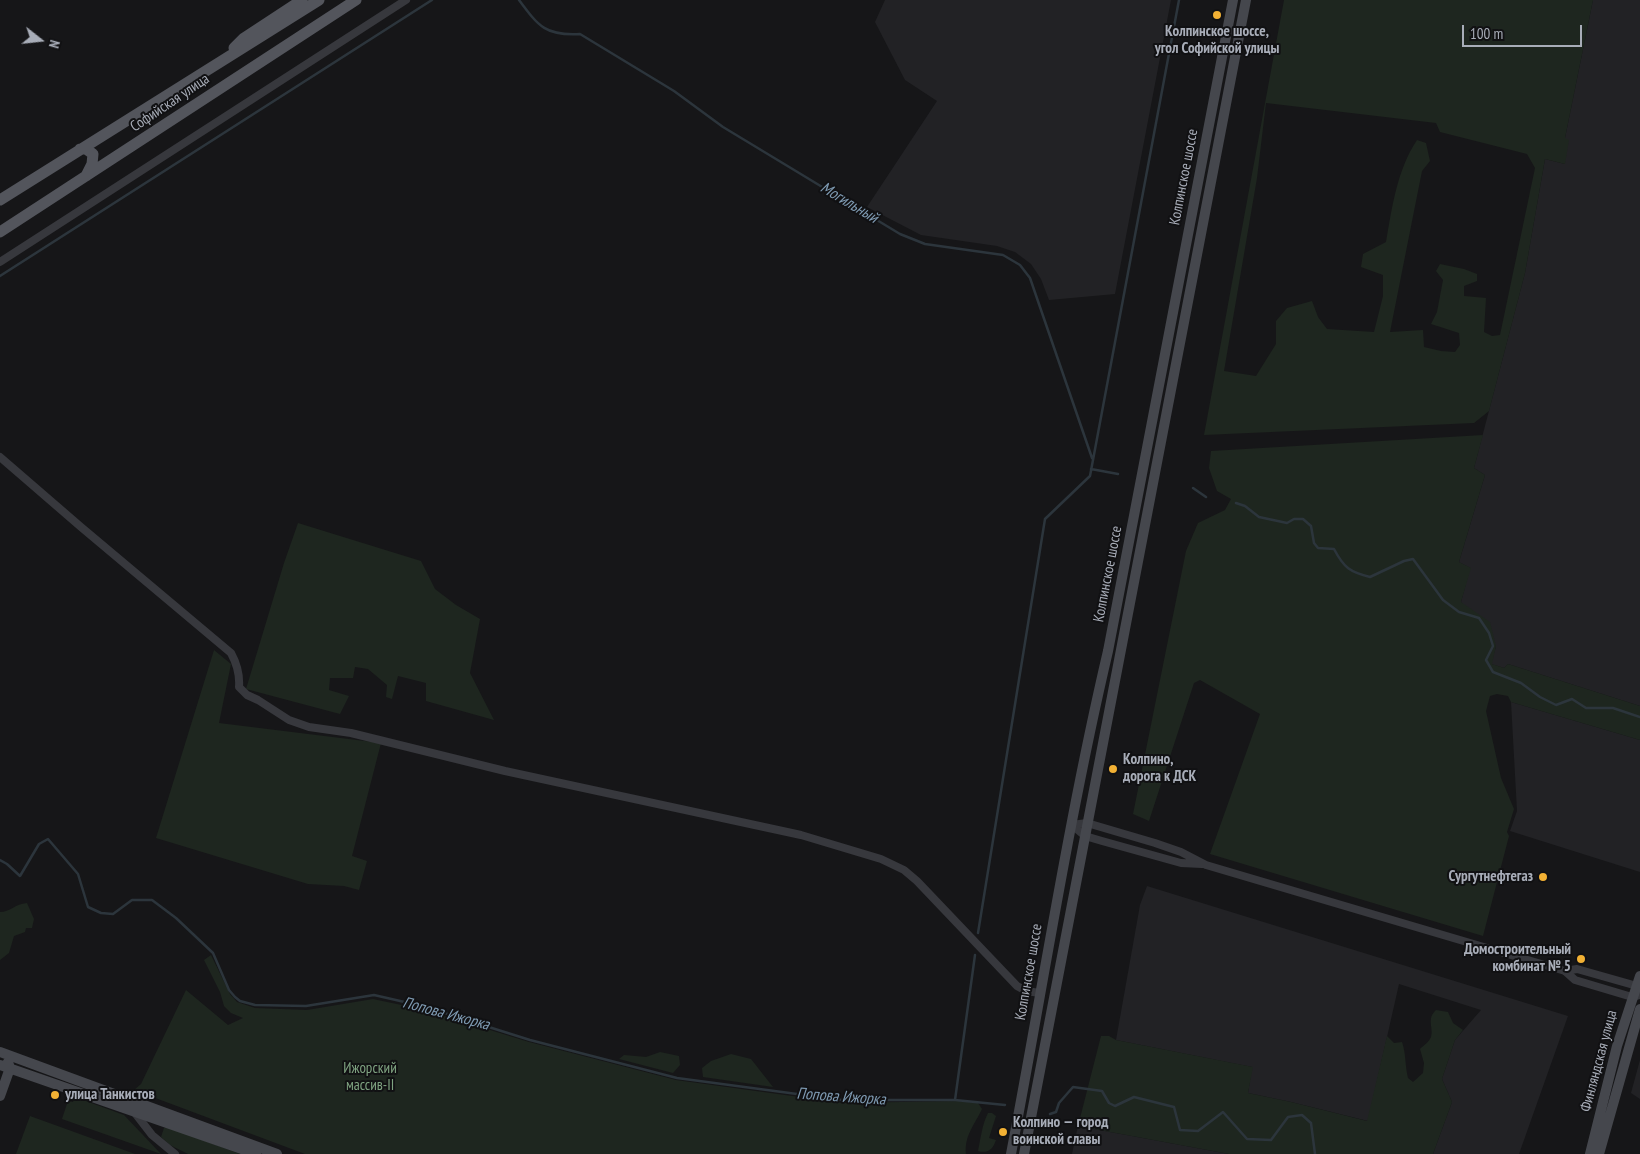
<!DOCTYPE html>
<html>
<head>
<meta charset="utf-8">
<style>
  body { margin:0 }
  #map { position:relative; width:1640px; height:1154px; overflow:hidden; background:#161618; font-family:"PT Sans Narrow",sans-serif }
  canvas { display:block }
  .north { position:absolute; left:15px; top:15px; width:50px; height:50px; -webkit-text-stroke:4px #111113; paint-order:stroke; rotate:106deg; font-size:14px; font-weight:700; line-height:20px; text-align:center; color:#a8adb8 }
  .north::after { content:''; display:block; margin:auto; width:18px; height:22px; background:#a8adb8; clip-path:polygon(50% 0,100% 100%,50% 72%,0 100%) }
  .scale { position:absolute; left:1462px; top:25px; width:120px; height:22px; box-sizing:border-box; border:2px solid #a8adb8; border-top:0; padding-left:6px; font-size:15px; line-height:18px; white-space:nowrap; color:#a8adb8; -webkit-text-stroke:4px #111113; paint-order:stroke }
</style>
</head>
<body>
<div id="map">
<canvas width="1640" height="1154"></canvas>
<div class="north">N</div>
<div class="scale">100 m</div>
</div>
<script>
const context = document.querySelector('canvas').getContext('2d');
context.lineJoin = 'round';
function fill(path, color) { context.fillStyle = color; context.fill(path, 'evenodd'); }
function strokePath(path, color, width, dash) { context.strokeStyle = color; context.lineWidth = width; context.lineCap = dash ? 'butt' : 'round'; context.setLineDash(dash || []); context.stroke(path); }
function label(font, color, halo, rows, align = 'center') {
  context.font = font + ' "PT Sans Narrow",sans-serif'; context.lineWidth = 4; context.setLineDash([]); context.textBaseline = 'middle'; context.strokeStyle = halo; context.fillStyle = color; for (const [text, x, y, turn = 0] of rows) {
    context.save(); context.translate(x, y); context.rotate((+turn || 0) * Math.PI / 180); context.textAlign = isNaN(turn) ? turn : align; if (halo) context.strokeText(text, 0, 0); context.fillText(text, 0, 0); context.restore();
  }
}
fill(new Path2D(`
  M885,0h286l-56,294 -66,6 -8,-21 -10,-15 -16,-12 -18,-6 -76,-11 -54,-28 70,-106 -32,-21 -30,-58z
  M1593,0h47v706l-132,-42 -4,4 -13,-4 5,-18 -35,-44 9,-34 -11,-6 26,-87 -11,-7 51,-195 20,-114 20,5v-26z
  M1511,702l129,38v132l-130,-41 7,-20z
  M1147,886l421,130 -49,138h-86l19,-52 -10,-23 13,-39 26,-30 -82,-26 -31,137 -77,-19 -43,-9 4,-26 -136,-27 24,-135z
  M1640,1060v39l-9,-6z
  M1078,1126l151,28h-157z`), '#222225');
fill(new Path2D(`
  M1284,0h309l-28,138 4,2 -4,24 -20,-5 -20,114 -36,138 -15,12 -270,12zM1266,103l170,20 4,9 87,22 8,14 -35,167 -8,1 -8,-4 2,-34 -22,-2v-10l13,-5v-7l-13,-5 -24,-5 -4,7 7,9 -6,32 -6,12 28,9 1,12 -5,7 -14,-1 -17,-4 -1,-17 -33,2 32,-161 8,-10 -4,-18 -9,-3c-20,30 -25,67 -31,102l-23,12 -2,13 22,8v21l-9,36 -47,-3 -9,-12 -6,-16 -25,7 -11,13v23l-20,32 -32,-5 33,-193z
  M1483,435l-9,33 11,7 -26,87 12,6 -10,34 29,20 6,24 -4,18 12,4 4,-4 132,42v34l-129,-38 -3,-6 -11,-2 -7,2 -4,15 15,67 13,31 -7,23 2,4 -26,100 -273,-82 50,-140 -60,-34 -6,3 -45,138 -16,-7 53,-263 12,-28 27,-13 6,-11 -14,-8 -8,-23 2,-17z
  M298,523l123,38 14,28 21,16 24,14 -10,54 24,47 -68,-19v-18l-28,-7 -6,23 -6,-2 1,-12 -19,-16 -13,-2 -2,11h-23l-1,12 20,6 -9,18 -94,-25 38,-126z
  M214,650l17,14 -12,59 162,20 -29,113 15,5 -8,29 -15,-4 -36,-2 -152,-46z
  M27,903l7,16 -2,9h-6l-1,4 -11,4 -5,17 -9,7v-48c10,0 15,-8 27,-9z
  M211,955l19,39 7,8 18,6 52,2 66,-11 52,11 104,32 147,38 167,23 116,-2 19,2 4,6c-7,15 -18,27 -16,45h-661l-171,-64 7,-6 45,-94 42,35 15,-7 -12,-5 -7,-7 -4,-14 -16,-32z
  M1436,1010l12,2 5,11 10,7 -8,10 -13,39 10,23 -19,52h-204l-151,-28 23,-90h8l7,4 137,27 -5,26 43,9 76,19 20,-85 7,7 8,-1c4,11 3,24 6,36l5,4 10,-9 1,-10 -4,-14c4,-4 9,-7 11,-12 3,-9 -5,-18 5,-27z
  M660,1052l19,4 1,9 -7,8 -54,-14 5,-4 22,2z
  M731,1054l20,5 22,28 -70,-10 -1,-9 9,-7z
  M75,1097l49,18 37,39 -99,-35 6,-18 5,1z
  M988,1113h4l4,3 -7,22 7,2c-3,9 -8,14 -18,11 3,-14 4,-26 10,-38z
  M30,1116l105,38h-119z
  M168,1127l72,27h-52l-18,-9 -9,-8 3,-9z`), '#1e261f');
strokePath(new Path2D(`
  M519,0c20,27 27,36 61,34l94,57 49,36 177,107 25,10 78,11 17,10 10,13 62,180
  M0,276l432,-276
  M1091,469l27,5
  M1193,488l13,9
  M1236,503l9,3 14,11 28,6 7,-4h9l8,7 3,17 4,5 16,1c10,19 16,23 36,28l34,-16 9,-2 30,41 16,12 20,6 10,15 4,13 -7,14 7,12 28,11 19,14 16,8 16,-6 14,9h27l27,9
  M0,860l7,4 13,12 19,-32 9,-5 30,35 10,33 13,6 12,1 19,-14h20l24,18 37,35 16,37 6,7 5,4 15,4 51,1 68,-11 48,11 108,34 147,38 165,22h113l50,5
  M978,933l67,-414 45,-43 89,-476
  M955,1100l20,-145
  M1050,1114l6,-2 3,-9 14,-16 29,4 7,12 6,3 19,-9 40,10 6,23 18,1 25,-19 24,27 24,1 17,-23 14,-2 9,8 4,31`), '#2c353c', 2.5);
strokePath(new Path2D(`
  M0,262l406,-262
  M0,457l81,70 150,126c6,11 9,21 8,34l8,8 11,5 31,20 20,7 42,6 154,38 296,64 80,24 23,11 13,11 100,105 9,5 14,2
  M1072,825l15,-2 68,20 26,9 25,13 359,106 10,9 57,17 8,-2
  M1072,825l13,11 17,5 79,22 21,1
  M1565,971l12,-2 60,17 2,2
  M135,1113l17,22 23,19`), '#37383d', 8);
strokePath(new Path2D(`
  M0,1052l277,102
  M0,1065l256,89
  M0,1096l10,-28 -2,-6
  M1011,1154c32,-168 58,-337 97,-503l125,-651
  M1024,1154l222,-1154
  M1590,1154l27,-108 23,-70
  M1599,1154l41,-145`), '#45474d', 10);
strokePath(new Path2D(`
  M234,48l10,-10 58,-38
  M80,149h6l7,5 -1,10 -6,12
  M0,200l319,-200
  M0,232l356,-232`), '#53555c', 11);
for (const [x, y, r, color] of [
  [1217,15,5,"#f2b134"],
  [1113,769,5,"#f2b134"],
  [1543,877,5,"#f2b134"],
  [1581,959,5,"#f2b134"],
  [55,1095,5,"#f2b134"],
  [1003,1132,5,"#f2b134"]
]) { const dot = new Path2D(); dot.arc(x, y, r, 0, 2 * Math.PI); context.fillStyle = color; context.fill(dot); strokePath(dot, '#111113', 2); }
label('bold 15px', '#a8adb8', '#111113', [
  ["Колпинское шоссе,",1217,32,"center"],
  ["угол Софийской улицы",1217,49,"center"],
  ["Колпино,",1123,760],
  ["дорога к ДСК",1123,777],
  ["Сургутнефтегаз",1533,877,"right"],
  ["Домостроительный",1571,950,"right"],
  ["комбинат № 5",1571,967,"right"],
  ["улица Танкистов",65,1095],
  ["Колпино — город",1013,1123],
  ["воинской славы",1013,1140]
], 'left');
label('15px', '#a8adb8', '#111113', [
  ["Софийская улица",170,103,-34],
  ["Колпинское шоссе",1184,177,-79],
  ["Колпинское шоссе",1108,574,-79],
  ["Колпинское шоссе",1029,972,-80],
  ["Финляндская улица",1599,1061,-75]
]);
label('15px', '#7fa381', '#111113', [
  ["Ижорский",370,1069],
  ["массив-II",370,1086]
]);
label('italic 16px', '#7f9bb3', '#111113', [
  ["Могильный",849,203,31],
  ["Попова Ижорка",446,1014,15],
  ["Попова Ижорка",841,1097,4]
]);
</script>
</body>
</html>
